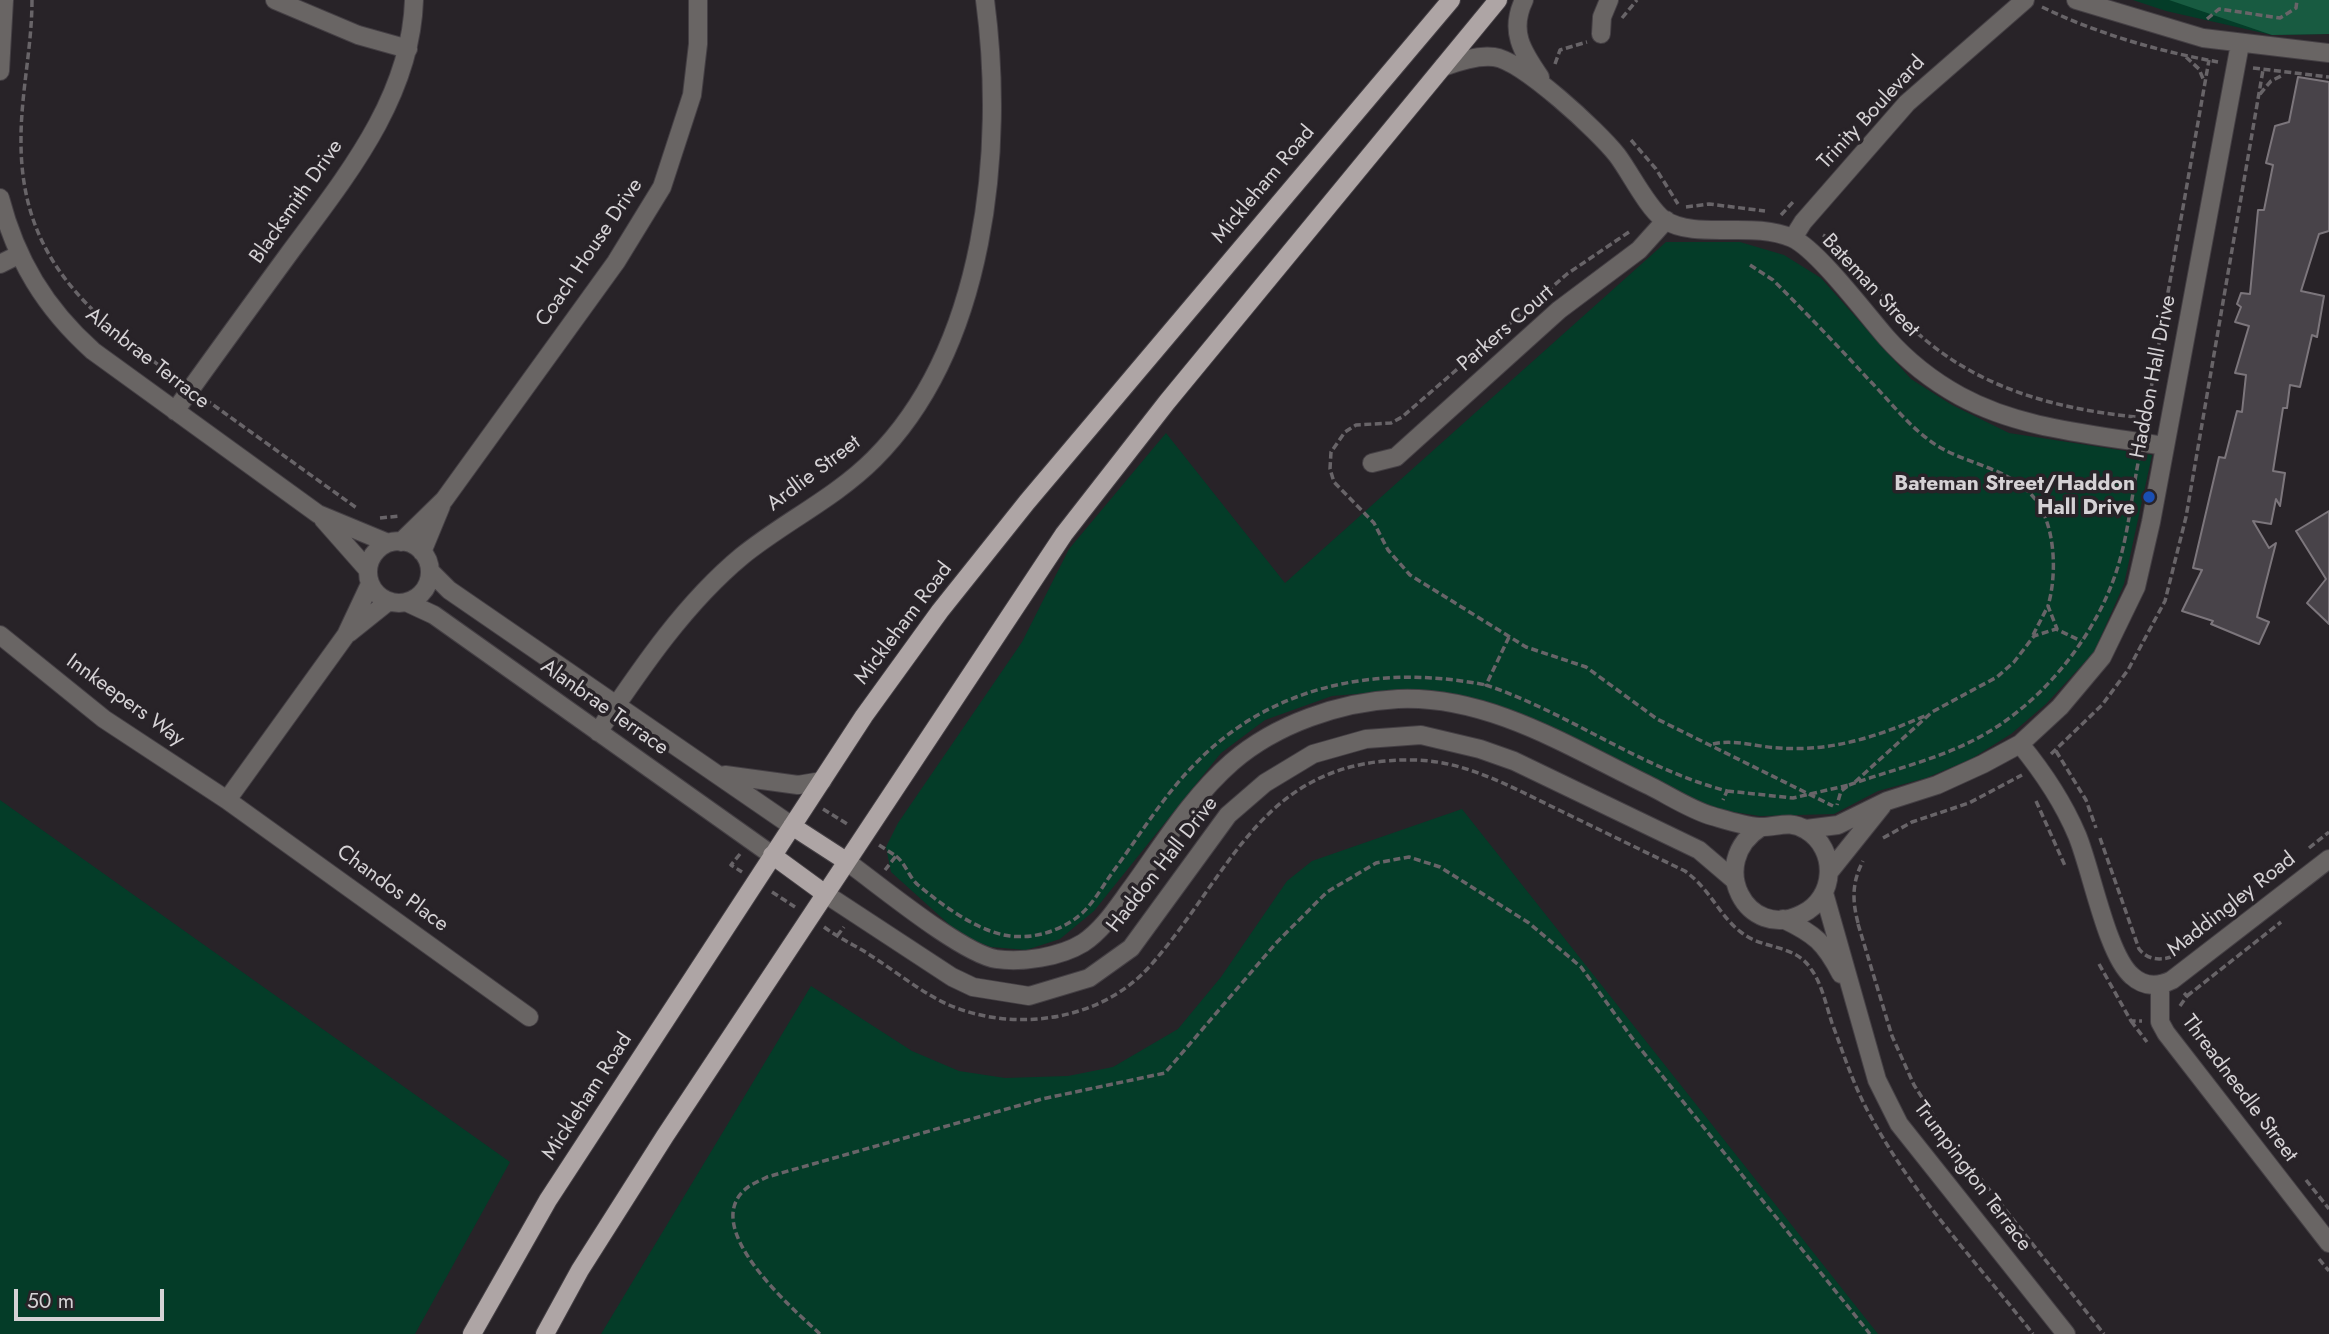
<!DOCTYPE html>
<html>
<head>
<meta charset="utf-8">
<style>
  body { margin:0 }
  #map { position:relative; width:2329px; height:1334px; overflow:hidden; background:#282328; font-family:Jost,sans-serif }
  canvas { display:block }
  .scale { position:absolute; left:14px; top:1289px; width:150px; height:32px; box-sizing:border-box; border:4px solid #d5d2d5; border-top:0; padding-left:9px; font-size:21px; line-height:24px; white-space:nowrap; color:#d5d2d5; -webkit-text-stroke:5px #282328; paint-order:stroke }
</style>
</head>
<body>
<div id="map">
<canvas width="2329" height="1334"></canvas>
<div class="scale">50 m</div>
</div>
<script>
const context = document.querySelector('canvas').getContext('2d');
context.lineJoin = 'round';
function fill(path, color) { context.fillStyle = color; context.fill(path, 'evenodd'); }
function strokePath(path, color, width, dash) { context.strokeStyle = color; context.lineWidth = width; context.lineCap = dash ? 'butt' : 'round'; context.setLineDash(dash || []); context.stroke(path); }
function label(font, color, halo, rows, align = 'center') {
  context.font = font + ' Jost,sans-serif'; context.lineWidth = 7; context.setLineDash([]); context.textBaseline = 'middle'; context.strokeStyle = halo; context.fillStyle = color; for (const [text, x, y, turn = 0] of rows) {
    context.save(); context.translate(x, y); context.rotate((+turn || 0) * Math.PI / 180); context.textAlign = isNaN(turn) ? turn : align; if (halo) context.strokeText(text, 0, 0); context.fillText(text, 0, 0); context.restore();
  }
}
fill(new Path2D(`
  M2133,0h196v34l-57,1 -106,-24z
  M1666,242h74l44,13 37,23 90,101 41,26 57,28 143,22 -28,129 -30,68 -48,52 -35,30 -40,25 -45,19 -48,13 -44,23 -74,2 -52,-8 -197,-93 -50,-19 -60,-6 -69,6 -67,24 -44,33 -127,158 -34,28 -34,11 -35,-3 -29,-11 -71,-64 -5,-25 12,-24 124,-181 47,-93 97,-116 119,150z
  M0,800l510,362 -95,172h-415z
  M1462,809l416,525h-1277l210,-348 101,65 47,20 46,7 63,-2 45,-9 65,-38 43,-52 66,-96 25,-20z`), '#043c28');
fill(new Path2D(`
  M2169,0h160v34l-57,1z`), '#185b41');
const building = new Path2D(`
  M2298,77l31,5v149l-10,3 -18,57 23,5 -7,41 -5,-2 -12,52 -10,-2 -3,23h-4l-10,63 12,2 -5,33 -4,-7 -5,25 -18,-3 16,27 7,-5 -19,74 12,5 -10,22 -48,-20 2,-3 -31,-10 20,-41 -9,-2 26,-111 6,1 12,-47 5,1 4,-37 -11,-2 14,-47 -14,-4 6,-15 -4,-3 4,-11 9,1 8,-84h6l9,-45 -7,-2 9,-37 14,-4z
  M2329,511v113l-22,-21 19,-24 -30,-48z`);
fill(building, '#484349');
strokePath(building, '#7c767c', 2);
const minor = new Path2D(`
  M275,0l83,35 50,14
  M1524,0c-15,31 -2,51 16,77
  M2076,0l127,38 126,15
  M1601,34l1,-17 7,-17
  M1443,67c16,-6 34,-12 51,-10 29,4 104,74 123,98 13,17 30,52 46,64 33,22 89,1 129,19 25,11 74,76 94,99 22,25 45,43 74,59 62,34 135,38 204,50
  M0,71l4,-71
  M0,198c16,62 45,110 93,153l225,163 70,29
  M1793,238l10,-16 104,-119 118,-103
  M0,264l18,-9
  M175,411c37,-52 75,-104 113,-156 56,-76 123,-156 126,-255
  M1372,463l24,-6 163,-147 80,-60 27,-30
  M323,519l45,51
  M368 572a31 31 0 1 1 62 0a31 31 0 1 1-62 0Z
  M401,542l43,-42 172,-238 46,-75 30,-92 6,-51v-44
  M422,552l19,-46
  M430,571l19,19 343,236
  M406,602l28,13 338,240
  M349,633l40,-32
  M0,635l104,84 123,81 302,217
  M598,732c42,-62 86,-128 144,-176 42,-34 93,-58 132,-97 112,-112 131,-310 111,-459
  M2020,744c23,28 43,58 57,91 14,33 30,120 55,141 12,11 26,11 40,4l157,-121
  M725,775l73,10 24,-4
  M227,800l119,-165 24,-51
  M1806,829l32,-4 49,-24 50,-16 46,-21 37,-20 40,-37 42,-50 34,-70 15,-65 89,-478
  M846,861c32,23 115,92 150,98 26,4 64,-2 87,-16 21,-14 35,-37 50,-57 31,-43 59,-89 99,-124 44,-38 108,-60 166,-63 91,-4 173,49 252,87 20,10 41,24 62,30 14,4 32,10 47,11 17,1 30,-8 47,3 32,19 30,68 -4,84 -55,28 -97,-51 -41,-87
  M1830,871l52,-65
  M824,893l128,84 21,10 56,9 60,-18 42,-30 97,-133 37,-32 48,-29 53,-15 55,-4 59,14 34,12 185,89 34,29
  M1824,893l53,187 22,44 167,210
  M1783,919c32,15 42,24 58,55
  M2160,985v37l6,11 163,210`);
const major = new Path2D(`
  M792,826l54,35
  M772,855l52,38
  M472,1334l76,-134 316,-484 76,-105 87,-109 424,-502
  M545,1334l35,-64 85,-134 399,-602 103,-132 331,-402`);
strokePath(minor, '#443f44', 20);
strokePath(major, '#443f44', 20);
strokePath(new Path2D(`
  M32,0c0,47 -11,92 -11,139 -1,119 67,174 155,239
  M2042,7c56,27 116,44 176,55
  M1622,18l15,-18
  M2207,19l12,-10 61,9 16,-10 1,-8
  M2186,57l13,12 5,12
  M1555,64l5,-14 27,-8
  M2253,68l76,9
  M2260,94l11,-13 12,-6
  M1631,140l25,29 22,35
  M1686,207l23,-3 56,7
  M1781,215l13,-14
  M1629,232l-62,42 -165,143 -11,6 -35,2 -11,7 -14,20 -1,17 4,13 40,41 14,27 22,25 116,72 60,20 71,52 176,87
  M1823,235c37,21 55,60 85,89 64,64 149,86 238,94l-1,9
  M1750,265l23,15c33,33 65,66 96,100 20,20 37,43 60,60 32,25 79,25 106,59 21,27 22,76 13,107
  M205,399l153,110
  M2146,417l63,-357
  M380,518l20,-2
  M2033,635l15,-29 9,23
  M1509,637l-23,48c83,28 156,84 241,106l-4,9
  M1713,744c22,-5 44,3 66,4 53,4 100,-12 148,-33
  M2056,751l30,49 10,28
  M2051,754l51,-49 26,-35 37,-69 21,-84 77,-447
  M1855,782l77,-70 65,-35 17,-15 20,-26 22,-7 25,12
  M1849,785c42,-15 86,-25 125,-45 67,-34 124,-105 145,-177 10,-34 13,-70 20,-105
  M1727,791l66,7 56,-13 -8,6 -4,14
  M2036,801l30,67
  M823,809l26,16
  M1883,838l29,-16 57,-19 53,-28
  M2100,838l39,111c8,10 19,12 32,8
  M879,845l17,11 -11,14
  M2309,848l20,-16
  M740,854l-9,11 11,7
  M896,856c10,8 12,20 22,29 24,20 60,47 92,51 24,3 51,-5 70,-21 13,-11 22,-28 32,-42 26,-35 50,-75 80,-106 78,-83 187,-103 294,-82
  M772,892l23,15
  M1858,923c-6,-23 -6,-41 5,-62
  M1858,924l34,112 22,49 32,50 158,199
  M824,927c16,12 33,19 49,30 25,16 49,36 76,48 66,28 152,16 201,-39 84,-95 112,-210 267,-206 52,2 98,29 144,51 41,20 82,40 124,60 27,20 34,45 57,62 22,17 53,11 69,36 11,15 15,36 21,54 12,32 22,64 39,94 42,78 107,147 162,217
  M837,936l7,-9
  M2099,964l32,57h11
  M2187,996l94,-74
  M2180,1006l7,-10 -3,-3
  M2131,1021l16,21
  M2306,1180l23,29
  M2319,1259l10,12
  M820,1334c-27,-25 -124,-108 -72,-147 6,-4 13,-7 19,-10l275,-78 123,-26 112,-131 50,-50 49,-29 33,-6 31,10 89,56 52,44 54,75 235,292`), '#686468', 3.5, [7, 3.5]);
strokePath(minor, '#696564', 18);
strokePath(major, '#aea5a5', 18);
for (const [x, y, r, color] of [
  [2149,497,7,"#1a4fb4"]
]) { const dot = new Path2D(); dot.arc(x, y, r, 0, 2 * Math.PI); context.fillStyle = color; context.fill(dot); strokePath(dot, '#282328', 2.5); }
label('21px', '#d5d2d5', '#282328', [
  ["Trinity Boulevard",1872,113,-47],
  ["Mickleham Road",1264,185,-50],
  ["Blacksmith Drive",297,202,-55],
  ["Coach House Drive",590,253,-56],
  ["Bateman Street",1870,286,47],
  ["Parkers Court",1506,329,-41],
  ["Alanbrae Terrace",147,359,38],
  ["Haddon Hall Drive",2154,377,-79],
  ["Ardlie Street",814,474,-37],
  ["Mickleham Road",904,624,-53],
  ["Innkeepers Way",125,701,36],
  ["Alanbrae Terrace",604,708,35],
  ["Haddon Hall Drive",1163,865,-52],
  ["Chandos Place",392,889,36],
  ["Maddingley Road",2232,905,-38],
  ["Threadneedle Street",2239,1089,53],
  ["Mickleham Road",588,1097,-57],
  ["Trumpington Terrace",1972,1177,53]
]);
label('bold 21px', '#d5d2d5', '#282328', [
  ["Bateman Street/Haddon",2135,485],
  ["Hall Drive",2135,509]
], 'right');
</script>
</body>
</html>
